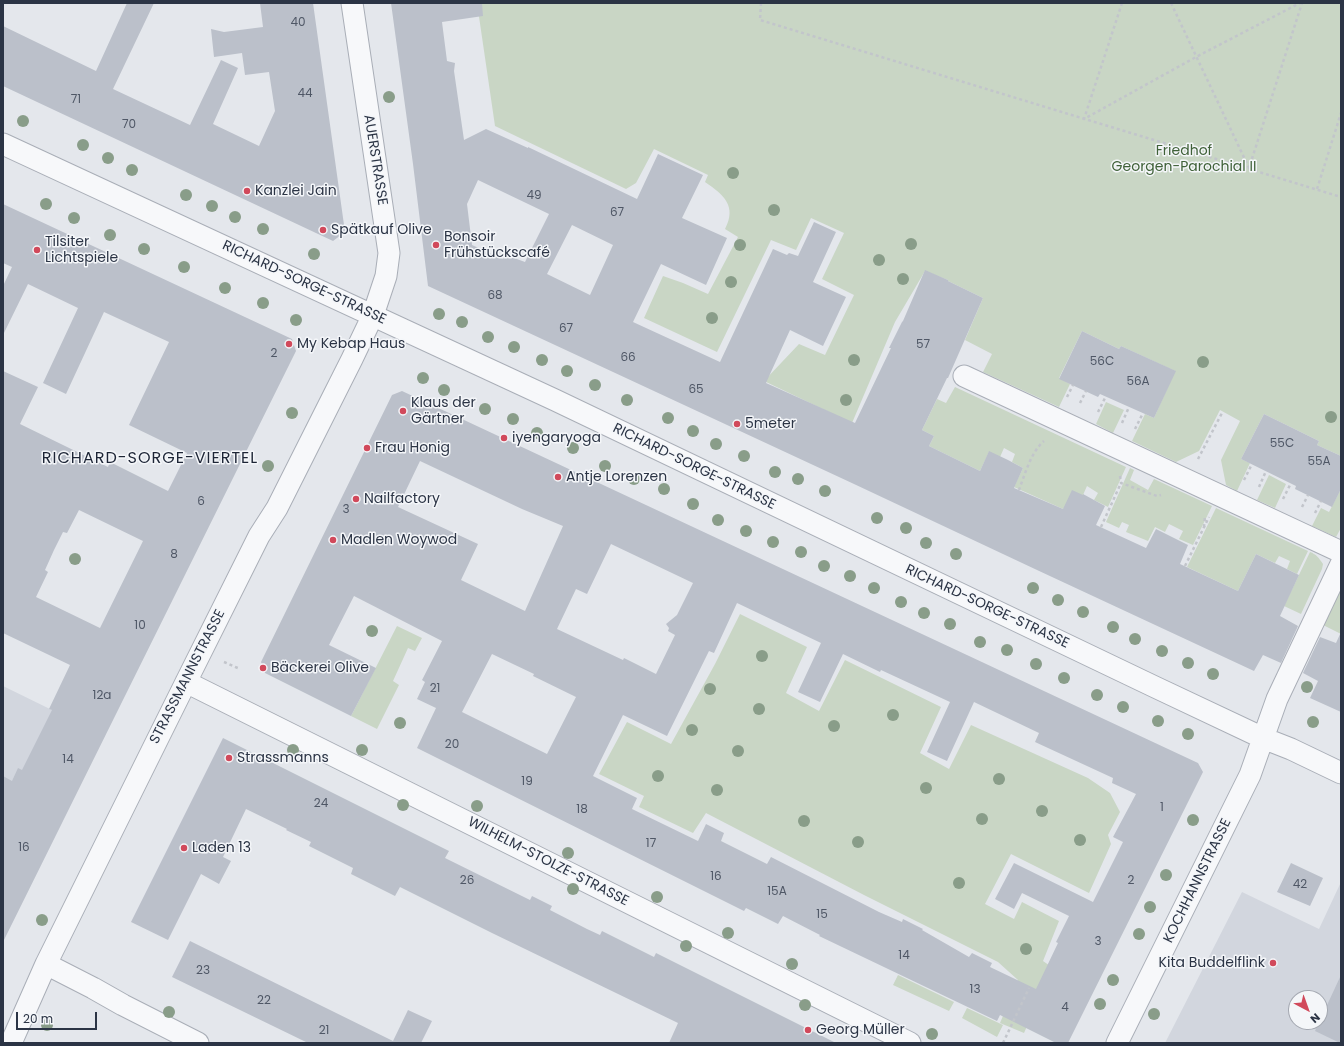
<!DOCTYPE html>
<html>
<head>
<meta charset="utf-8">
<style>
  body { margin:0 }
  #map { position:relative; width:1344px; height:1046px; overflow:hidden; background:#e4e7ec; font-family:Poppins,sans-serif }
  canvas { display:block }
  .frame { position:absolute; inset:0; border:4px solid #2b3445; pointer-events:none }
  .north { position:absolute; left:1288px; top:990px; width:40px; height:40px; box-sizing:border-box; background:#f4f6f9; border:1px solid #a4a8b1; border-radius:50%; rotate:139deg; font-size:11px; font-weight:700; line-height:16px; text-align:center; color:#2b3445 }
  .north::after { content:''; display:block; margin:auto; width:14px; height:18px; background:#d1495b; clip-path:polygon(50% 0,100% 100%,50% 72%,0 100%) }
  .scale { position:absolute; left:16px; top:1012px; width:81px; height:18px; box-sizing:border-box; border:2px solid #2b3445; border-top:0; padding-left:5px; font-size:12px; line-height:14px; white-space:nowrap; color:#2b3445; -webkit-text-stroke:3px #f4f6f9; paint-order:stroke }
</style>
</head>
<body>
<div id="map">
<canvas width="1344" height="1046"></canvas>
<div class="frame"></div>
<div class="north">N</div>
<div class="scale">20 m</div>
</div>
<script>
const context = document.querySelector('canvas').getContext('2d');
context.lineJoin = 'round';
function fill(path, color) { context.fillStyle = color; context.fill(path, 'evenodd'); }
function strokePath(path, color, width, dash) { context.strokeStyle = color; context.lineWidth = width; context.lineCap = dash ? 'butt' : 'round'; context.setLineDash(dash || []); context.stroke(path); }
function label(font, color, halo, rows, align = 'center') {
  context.font = font + ' Poppins,sans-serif'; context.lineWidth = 3; context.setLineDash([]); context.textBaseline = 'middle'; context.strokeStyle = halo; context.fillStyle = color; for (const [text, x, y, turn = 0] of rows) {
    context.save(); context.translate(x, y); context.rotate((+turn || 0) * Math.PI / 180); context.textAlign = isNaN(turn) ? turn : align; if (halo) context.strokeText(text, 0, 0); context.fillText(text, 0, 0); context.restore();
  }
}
fill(new Path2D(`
  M3,686l102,50 -102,157z
  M1341,882v161h-176l77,-151 77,37zM1296,998h24v24h-24z`), '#d2d6de');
fill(new Path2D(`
  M477,3h864v453l-24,-11 2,-4 -55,-27 -23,45 9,4 -13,28 -11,-6 -5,-25 19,-39 -20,-11 -21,41 -23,11 -44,-21 13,-27 9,4 21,-47 -54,-25 -2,3 -37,-18 -23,47 11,6 -11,23 -76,-35 9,-18 -27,-14 18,-42 -35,-17v-1l-23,-9 -30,51 -43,101 -88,-42 35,-37 26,11 29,-60 -32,-16 22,-46 -33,-15 -15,32 -25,-10 -54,112 -73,-34 19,-42 20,7 25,11 30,-57 -13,-8c12,-23 -1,-34 -20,-47l3,-7 -54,-26 -18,34 -10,6 -131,-63z
  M955,387l171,80 -18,40 -14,-7 4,-7 -11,-7 -4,9 -20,14 -49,-22 9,-19 -11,-6 3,-8 -11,-6 -4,9 -11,-5 -9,19 -51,-25 5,-10 -12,-6 15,-31 9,4z
  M1106,402l18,8 -11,23 -17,-9z
  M1130,468l4,2 -4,10 18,10 6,-11 58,27 -19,39 -14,-6 4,-8 -14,-7 -4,8 -10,-5 -7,14 -22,-9 3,-7 -7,-3 -3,6 -13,-6z
  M1269,475l17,9 -11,24 -18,-8z
  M1341,489v39l-5,9 -24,-11 9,-18 8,4z
  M1216,508l92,43 -11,23 -10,-5 3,-8 -11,-5 -4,7 -19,-9 -18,37 -51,-24z
  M1310,552c6,2 9,6 13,12l-1,5 -21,45 -17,-8z
  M1341,588v46l-18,-9z
  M740,614l67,33 -21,46 33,18 26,-51 96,47 -21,46 29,16 22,-44 117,53 22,15 10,19 -12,23 3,9 -22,49 -78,-39 -26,50 29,15 8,-17 37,19 -16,40 10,7 -29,65 -24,-10 18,-43 -20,-18 -134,-67 -158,-82 -13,20 -54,-26 5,-11 -45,-22 28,-52 44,22 44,-80z
  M397,626l25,12 -7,13 -7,-3 -15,33 6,4 -22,44 -26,-13z
  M898,975l56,27 -5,9 -56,-26z
  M967,1008l36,17 -6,12 -35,-19z`), '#c9d6c5');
fill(new Path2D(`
  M127,3h27l-41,86 77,36 31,-65 17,8 -25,56 46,22 16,-35 -6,-39 -24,3 -3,-22 -28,4 -3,-28 13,3 39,-5 -3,-24h53l32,229 -12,9 -330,-155v-60l93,45z
  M391,3h91l1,13 -41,6 5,39 8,2 -1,8 10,69 22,-11 42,19v-1l109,52 21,-45 45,21 -21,43 45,20 -21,47 -45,-21 -28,58 87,40 53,-113 14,6 2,-2 9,3 16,-34 22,10 -23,50 33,15 -23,49 -33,-16 -24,53 89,40 36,-75h-2l13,-26 1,-1 22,-51 23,10v1l35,17 -35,80h-1l-25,52 12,6 -5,10 51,25 9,-20 19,9 15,8 -9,20 49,21 9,-19 11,5v-1l22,12 -9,19 50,23 10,-19 32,16 -8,19 58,27 18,-37 43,21 -19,41 18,10 -17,37 -18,-8 -9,16 -217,-101 -183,-86 -426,-198 -15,-122zM478,180l71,34 -24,48 -19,-7 -3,4 -31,-14 -5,-41zM572,225l41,20 -23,50 -43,-21z
  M3,204l289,135 4,12 -293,591v-166l9,5 6,-13 4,2 30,-60 -3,-1 21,-44 -67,-32v-262l35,16 -18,37 88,43 2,-5 58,29 19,-38 -58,-28 40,-83 -65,-30 -38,82 -23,-11 35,-75 -50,-24 -25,51v-49l9,-19 -9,-4zM79,510l64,31 -43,87 -64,-31 12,-25 -3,-2 9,-20 9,-18 4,1z
  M1082,331l37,18 2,-3 55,25 -22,47 -54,-24 -2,3 -39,-18z
  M402,391l796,372 5,9 -135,271h-12l-56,-28 -3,6 -178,-85 1,-1 -37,-19 -5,8 -32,-16 -2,3 -327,-163 19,-40 -19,-9 8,-17 -3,-2 20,-39 -88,-45 -25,49 47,23 -25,48 -86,-43 -4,-11 131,-267zM420,461l102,48 41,17 -38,85 -64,-31 17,-36 -80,-37zM611,544l82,39 -16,32 -11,9 3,4 -1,3 7,4 -19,39 -32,-16 -1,2 -66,-31 19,-40 11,5zM737,603l84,40 -23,49 22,10 23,-48 37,18 1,-2 69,32 -23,50 20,9 27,-59 65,31 -4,9 78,36 -1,5 24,11 -23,43 10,5 -30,60 -79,-39 -19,36 19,10 8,-16 47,23 -13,26 2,1 -22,46 -46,-22 2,-4 -20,-10 -3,4 -47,-27 1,-1 -20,-10 -1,3 -23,-10 -108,-55 -4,7 -46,-23 3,-8 -18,-9 -8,17 -66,-32 5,-11 -44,-22 30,-61 44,21 42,-85 5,2zM492,654l42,20 -1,2 43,21 -29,57 -85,-42z
  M1264,414l55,27 -2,4 24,11v33l-9,18 -37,-18 1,-3 -55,-27z
  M1341,632v80l-31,-14 8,-17 -15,-8 17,-36 16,6z
  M223,738l226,113 -4,7 85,42 2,-4 20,10 -2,4 37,19 13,6 2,-4 52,26 2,-4 180,90h-167l9,-20 -186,-90 -92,-46 -5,9 -44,-22 2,-6 -44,-22 2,-4 -25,-12 1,-1 -41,-20 -23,48 8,4 -12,23 -18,-10 -33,66 -37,-18z
  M1291,863l32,15 -13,28 -33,-14z
  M190,941l203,100 15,-31 24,11 -11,22h-113l-136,-66z
  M1341,975v68h-1l-25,-12z`), '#bbc0ca');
const street = new Path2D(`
  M3,144l552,256 600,287 108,51 28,11 50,24
  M964,376l377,176
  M186,682l724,361
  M46,964l47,24 30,17 75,38
  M11,1043l35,-79 140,-282 73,-146 18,-28 75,-149 21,-44 13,-39 3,-23 -37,-250
  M1117,1043l133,-268 27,-76 64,-135`);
strokePath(street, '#a9aeb7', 23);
strokePath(new Path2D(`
  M761,3l-1,17 581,177
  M1122,3l-38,116 112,-62 104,-54
  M1171,3l78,165 53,-165
  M1317,189l24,-76
  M1067,397l6,-12
  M1080,403l6,-12
  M1098,412l8,-16
  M1122,423l7,-16
  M1135,429l8,-16
  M1198,459l24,-46
  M1120,476l1,7 36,13 4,-1
  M1244,480l8,-16
  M1259,487l7,-16
  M1019,490c6,-16 12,-38 25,-49
  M1283,499l8,-16
  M1302,507l6,-12
  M1315,513l6,-12
  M1101,527l20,-44
  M1204,527l1,-11
  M1185,566l24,-49
  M224,662l16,7
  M1003,1043l26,-55`), '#c2c5cb', 2.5, [3, 3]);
strokePath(street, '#f7f8fa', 21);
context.fillStyle = '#899d89';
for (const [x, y] of [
  [389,97],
  [23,121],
  [83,145],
  [108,158],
  [132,170],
  [733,173],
  [186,195],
  [46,204],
  [212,206],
  [774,210],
  [235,217],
  [74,218],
  [263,229],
  [110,235],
  [911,244],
  [740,245],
  [144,249],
  [314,254],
  [879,260],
  [184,267],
  [903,279],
  [731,282],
  [225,288],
  [263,303],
  [439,314],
  [712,318],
  [296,320],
  [462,322],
  [488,337],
  [514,347],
  [542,360],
  [854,360],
  [1203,362],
  [567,371],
  [423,378],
  [595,385],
  [444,390],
  [627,400],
  [846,400],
  [485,409],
  [292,413],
  [1331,417],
  [668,418],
  [513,419],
  [693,431],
  [537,433],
  [716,444],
  [573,448],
  [744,456],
  [268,466],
  [605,466],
  [775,472],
  [634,479],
  [798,479],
  [664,489],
  [825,491],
  [693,504],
  [877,518],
  [718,520],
  [906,528],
  [746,531],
  [773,542],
  [926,543],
  [801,552],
  [956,554],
  [75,559],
  [824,566],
  [850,576],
  [874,588],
  [1033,588],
  [1058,600],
  [901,602],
  [1083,612],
  [924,613],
  [950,624],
  [1113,627],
  [372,631],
  [1135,639],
  [980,642],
  [1007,650],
  [1162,651],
  [762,656],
  [1188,663],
  [1036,664],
  [1213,674],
  [1064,678],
  [1307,687],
  [710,689],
  [1097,695],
  [1123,707],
  [759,709],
  [893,715],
  [1158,721],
  [1313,722],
  [400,723],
  [834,726],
  [692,730],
  [1188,734],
  [293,750],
  [362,750],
  [738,751],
  [658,776],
  [999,779],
  [926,788],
  [717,790],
  [403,805],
  [477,806],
  [1042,811],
  [982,819],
  [1193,820],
  [804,821],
  [1080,840],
  [858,842],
  [568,853],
  [1166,875],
  [959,883],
  [573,889],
  [657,897],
  [1150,907],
  [42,920],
  [728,933],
  [1139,934],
  [686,946],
  [1026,949],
  [792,964],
  [1113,980],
  [1100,1004],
  [805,1005],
  [169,1012],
  [1154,1014],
  [47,1025],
  [932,1034]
]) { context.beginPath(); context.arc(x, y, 6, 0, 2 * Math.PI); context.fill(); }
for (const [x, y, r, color] of [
  [247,191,4,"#d1495b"],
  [323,230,4,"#d1495b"],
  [436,245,4,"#d1495b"],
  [37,250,4,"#d1495b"],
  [289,344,4,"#d1495b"],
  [403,411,4,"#d1495b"],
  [737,424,4,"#d1495b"],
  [504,438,4,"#d1495b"],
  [367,448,4,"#d1495b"],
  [558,477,4,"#d1495b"],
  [356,499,4,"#d1495b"],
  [333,540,4,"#d1495b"],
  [263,668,4,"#d1495b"],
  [229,758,4,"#d1495b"],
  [184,848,4,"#d1495b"],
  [1273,963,4,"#d1495b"],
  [808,1030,4,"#d1495b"]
]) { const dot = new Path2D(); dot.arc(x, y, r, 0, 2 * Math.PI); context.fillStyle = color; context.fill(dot); strokePath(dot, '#f4f6f9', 1.5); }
label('12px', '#4f5766', null, [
  ["40",298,23],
  ["44",305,94],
  ["71",76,100],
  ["70",129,125],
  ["49",534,196],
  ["67",617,213],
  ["68",495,296],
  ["67",566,329],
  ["57",923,345],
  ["2",274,354],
  ["66",628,358],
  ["56C",1102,362],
  ["56A",1138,382],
  ["65",696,390],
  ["55C",1282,444],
  ["55A",1319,462],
  ["6",201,502],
  ["3",346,510],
  ["8",174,555],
  ["10",140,626],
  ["21",435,689],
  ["12a",102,696],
  ["20",452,745],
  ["14",68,760],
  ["19",527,782],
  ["24",321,804],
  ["1",1162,808],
  ["18",582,810],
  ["17",651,844],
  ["16",24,848],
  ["16",716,877],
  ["26",467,881],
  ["2",1131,881],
  ["42",1300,885],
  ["15A",777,892],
  ["15",822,915],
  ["3",1098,942],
  ["14",904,956],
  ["23",203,971],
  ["13",975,990],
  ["22",264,1001],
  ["4",1065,1008],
  ["21",324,1031]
]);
label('14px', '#3f6138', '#f4f6f9', [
  ["Friedhof",1184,151],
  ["Georgen-Parochial II",1184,167]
]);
label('14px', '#2b3445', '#f4f6f9', [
  ["AUERSTRASSE",375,160,81],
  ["RICHARD-SORGE-STRASSE",304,283,25],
  ["RICHARD-SORGE-STRASSE",694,467,26],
  ["RICHARD-SORGE-STRASSE",987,607,25],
  ["STRASSMANNSTRASSE",188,677,-63],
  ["WILHELM-STOLZE-STRASSE",548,862,27],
  ["KOCHHANNSTRASSE",1198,881,-64]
]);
label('14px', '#2b3445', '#f4f6f9', [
  ["Kanzlei Jain",255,191],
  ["Spätkauf Olive",331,230],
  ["Bonsoir",444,237],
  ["Frühstückscafé",444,253],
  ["Tilsiter",45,242],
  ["Lichtspiele",45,258],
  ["My Kebap Haus",297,344],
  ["Klaus der",411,403],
  ["Gärtner",411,419],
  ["5meter",745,424],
  ["iyengaryoga",512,438],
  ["Frau Honig",375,448],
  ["Antje Lorenzen",566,477],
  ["Nailfactory",364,499],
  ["Madlen Woywod",341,540],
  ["Bäckerei Olive",271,668],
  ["Strassmanns",237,758],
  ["Laden 13",192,848],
  ["Kita Buddelflink",1265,963,"right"],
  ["Georg Müller",816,1030]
], 'left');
context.letterSpacing = '1px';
label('16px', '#1d2536', '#f4f6f9', [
  ["RICHARD-SORGE-VIERTEL",150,459]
]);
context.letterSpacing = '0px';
</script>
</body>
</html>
